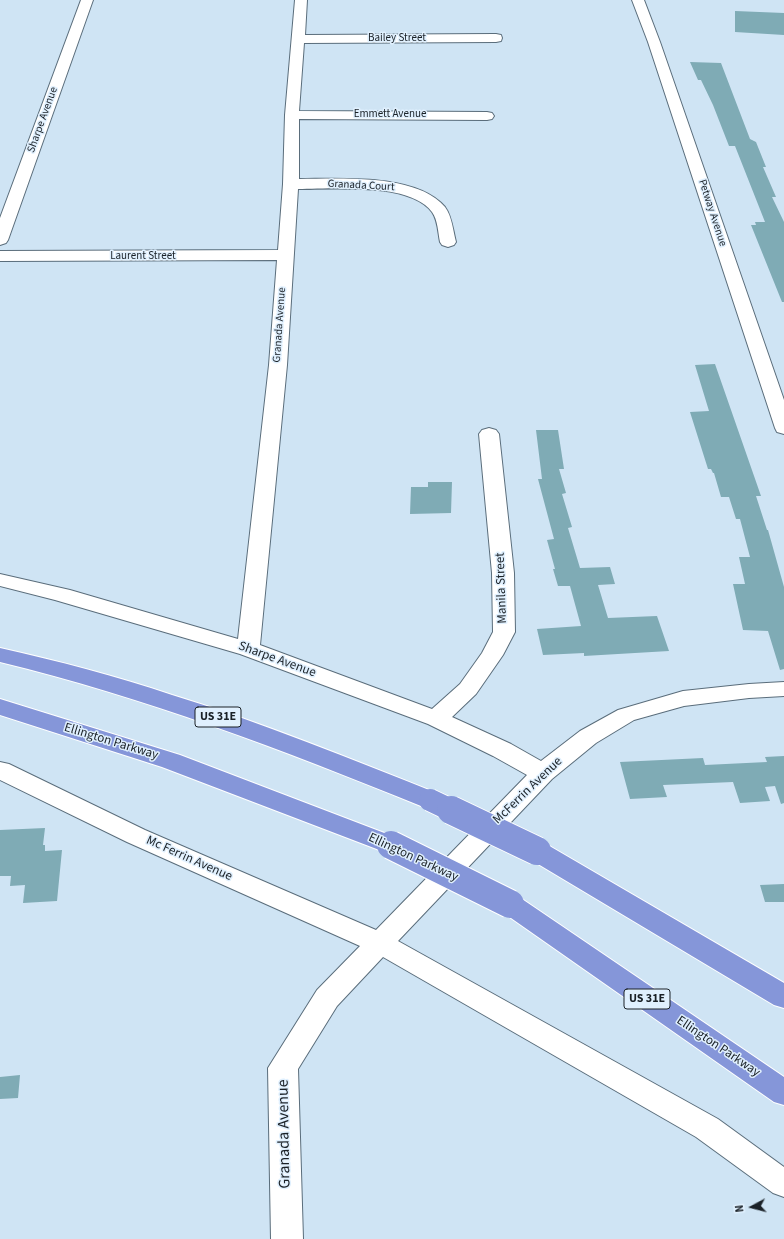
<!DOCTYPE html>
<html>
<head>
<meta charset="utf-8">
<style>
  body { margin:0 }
  #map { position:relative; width:784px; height:1239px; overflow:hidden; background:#cfe4f4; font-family:"Source Sans 3",sans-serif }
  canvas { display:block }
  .north { position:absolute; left:732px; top:1187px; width:40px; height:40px; -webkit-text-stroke:3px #e0f0fe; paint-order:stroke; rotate:263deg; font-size:11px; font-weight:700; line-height:16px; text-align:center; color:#1a2127 }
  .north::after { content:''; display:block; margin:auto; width:14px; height:18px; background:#1a2127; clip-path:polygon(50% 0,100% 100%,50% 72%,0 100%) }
</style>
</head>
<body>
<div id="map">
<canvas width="784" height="1239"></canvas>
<div class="north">N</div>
</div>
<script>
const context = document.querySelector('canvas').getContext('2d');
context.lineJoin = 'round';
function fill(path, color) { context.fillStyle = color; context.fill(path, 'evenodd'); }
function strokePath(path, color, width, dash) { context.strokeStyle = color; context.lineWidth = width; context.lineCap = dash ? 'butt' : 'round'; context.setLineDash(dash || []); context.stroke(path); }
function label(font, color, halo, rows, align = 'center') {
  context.font = font + ' "Source Sans 3",sans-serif'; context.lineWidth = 3; context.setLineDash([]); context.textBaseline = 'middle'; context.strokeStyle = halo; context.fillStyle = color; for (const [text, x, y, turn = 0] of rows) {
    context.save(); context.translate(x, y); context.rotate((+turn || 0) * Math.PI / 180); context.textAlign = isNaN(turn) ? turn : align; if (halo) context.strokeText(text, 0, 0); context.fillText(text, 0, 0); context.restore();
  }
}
fill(new Path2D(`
  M735,11l49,2v22l-49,-3z
  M690,62l31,1 29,76 6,3 10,25h-3l13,30h-4l12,25v80h-2l-31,-77h5l-1,-3h10l-30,-76h-6l-16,-41 -12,-25h-3z
  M715,364l46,132h-5l11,34h1l16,57v82l-4,1 -12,-39 -25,-1 -10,-46h12l-6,-27h11l-10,-38h-4l-7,-22h-8l-7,-24h-1l-2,-4h-3l-18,-57 19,-1 -14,-46z
  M536,430h22l6,39h-5l7,24 -4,1 10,33 -4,1 12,40 30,-1 5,17 -17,1 10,33 49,-2 12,35 -85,5v-3l-41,2 -6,-26 44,-3 -11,-40h-12l-5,-17h2l-8,-29 7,-1 -16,-60h4z
  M428,482h24l-1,31 -41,1 1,-27h17z
  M784,756v47l-3,1 -6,-18 -10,1 5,14 -30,2 -7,-21 -70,3 4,12 -37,2 -10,-37 83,-4 2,7 62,-3 -2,-5z
  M45,828l-2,17h2v6l17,-1 -5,51 -34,2 2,-18 -15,1 1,-10h-11v-46z
  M784,884v18h-19l-5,-17z
  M20,1075l-2,23 -18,1v-22z`), '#7fabb5');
const minor = new Path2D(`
  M81,0h12l-85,240 -2,3 -6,2v-27z
  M295,0h12l-2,35 191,-1 5,1 1,3 -1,3 -5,1 -192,1 -5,68 188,1 5,1 2,3 -2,3 -5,1 -188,-1v60c40,0 117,-6 146,28 7,9 8,24 11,35l-2,3 -6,2 -6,-2 -2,-3c-2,-9 -2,-22 -8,-30 -22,-30 -100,-23 -134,-23l-11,176 -27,280 172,64 28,-25 22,-31 11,-21 -1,-59 -13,-139 3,-4 7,-2 7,2 3,4 15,139 1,59 -12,23 -27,39 -24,23 59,27 30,17 39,-30 38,-21 65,-19 66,-7 35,-2v14l-35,2 -65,8 -50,14 -38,23 -44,36 -154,162 320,178 66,48v30l-11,-4 -77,-56 -313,-180 -46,49 -39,63 5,170h-32l-3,-171 49,-78 43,-44 -233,-104 -127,-62v-18l9,2 136,66 231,100 151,-155 -34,-19 -65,-32 -188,-70 -185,-54 -55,-14v-12l70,16 168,49 31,-274 8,-105 -277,1v-10l278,-1 5,-66 2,-69z
  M632,0h12l16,42 124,358v34l-7,-2 -2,-4 -127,-386z`);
const highway = new Path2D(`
  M0,648c58,13 116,28 172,47 91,28 179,64 267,99l3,6 -3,6 -9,3 -9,-3c-138,-56 -276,-109 -421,-144z
  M0,699l180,56 220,84 4,6 -4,6 -9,3 -9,-3 -220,-84 -162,-52z
  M537,842l9,2 238,139v25l-10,-3 -246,-147 -4,-7 4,-7z
  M510,894l9,3 265,180v28l-10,-3 -273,-191 -4,-7 4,-7z`);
strokePath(minor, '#5a6d7b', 2);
strokePath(highway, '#fff', 2);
fill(minor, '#fff');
fill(highway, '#8596d9');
const highwayBridgeFar1 = new Path2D(`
  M430,800l23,11`);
const highwayBridge = new Path2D(`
  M451,810l86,41
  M391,845l119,59`);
strokePath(highwayBridgeFar1, '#fff', 24, []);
strokePath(highwayBridge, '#fff', 30, []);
strokePath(highwayBridgeFar1, '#8596d9', 22);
strokePath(highwayBridge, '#8596d9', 28);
label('11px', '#1a2127', '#e0f0fe', [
  ["Bailey Street",397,39],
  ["Emmett Avenue",390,115],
  ["Sharpe Avenue",43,120,-70],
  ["Granada Court",361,186,3],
  ["Petway Avenue",712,213,72],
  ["Laurent Street",143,257],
  ["Granada Avenue",280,325,-86]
]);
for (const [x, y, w] of [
  [218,717,46],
  [647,999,46]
]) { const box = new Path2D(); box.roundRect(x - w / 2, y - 10, w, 20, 3); context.fillStyle = '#e0f0fe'; context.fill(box); strokePath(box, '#1a2127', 1); }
label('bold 12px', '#1a2127', null, [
  ["US 31E",218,717],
  ["US 31E",647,999]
]);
label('13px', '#1a2127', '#e0f0fe', [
  ["Manila Street",502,588,-92],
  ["Sharpe Avenue",277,660,20],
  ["Ellington Parkway",111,742,17],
  ["McFerrin Avenue",528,791,-44],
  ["Ellington Parkway",413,858,25],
  ["Mc Ferrin Avenue",189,859,24],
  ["Ellington Parkway",718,1047,34]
]);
label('16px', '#1a2127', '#e0f0fe', [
  ["Granada Avenue",285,1134,-91]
]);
</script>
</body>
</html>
